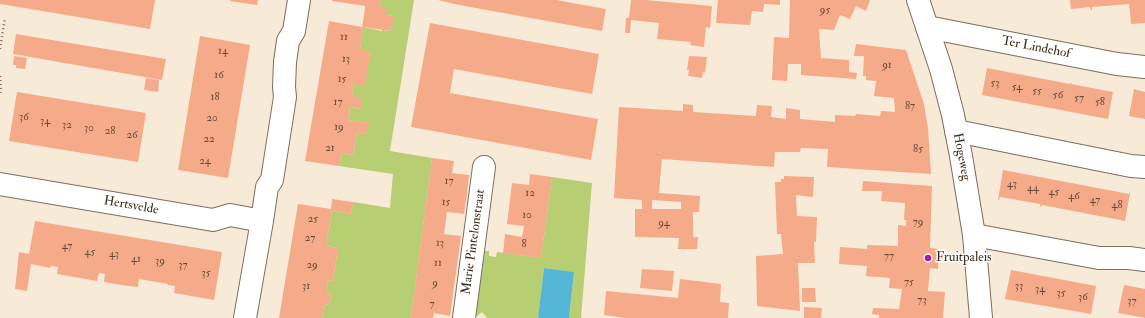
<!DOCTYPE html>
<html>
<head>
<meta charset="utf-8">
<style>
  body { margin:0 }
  canvas { display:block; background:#f7ead7 }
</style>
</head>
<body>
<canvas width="1145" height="318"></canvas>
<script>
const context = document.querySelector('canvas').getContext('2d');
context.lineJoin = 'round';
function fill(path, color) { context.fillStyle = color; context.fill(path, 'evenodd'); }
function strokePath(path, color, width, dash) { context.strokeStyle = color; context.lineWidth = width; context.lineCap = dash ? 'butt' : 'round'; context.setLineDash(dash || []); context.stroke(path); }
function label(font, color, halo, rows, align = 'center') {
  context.font = font + ' "IM FELL Double Pica",serif'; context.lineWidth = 3; context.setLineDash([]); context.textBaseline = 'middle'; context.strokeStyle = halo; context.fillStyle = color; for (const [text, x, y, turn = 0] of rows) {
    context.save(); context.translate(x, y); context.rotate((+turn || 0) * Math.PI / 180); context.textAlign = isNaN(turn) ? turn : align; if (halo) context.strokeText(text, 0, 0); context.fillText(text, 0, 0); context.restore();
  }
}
fill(new Path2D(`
  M381,0h33l-24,151 42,7 -21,160h-89l2,-14 5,1 2,-11 -5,-1 2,-13 5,1 5,-33 -12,-2 6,-36 19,4 2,-12 37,6 3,-34 -54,-8 3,-13 11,2 4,-23 10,2 1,-11 -20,-3 2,-13 10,2 -8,-13 2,-12 11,1 5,-33 -10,-2 3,-23 19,4v-1l9,1 2,-15 -7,-1 -6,-8z
  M552,177l40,6 -11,135h-12l5,-46 -30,-4 -6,50h-51l-5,-6 -5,4 -2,-3 8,-62h6v5l7,1 1,-5 44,6z`), '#b7ce73');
fill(new Path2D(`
  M544,268l30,4 -5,46h-31z`), '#55b5d4');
fill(new Path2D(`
  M0,0h155l-5,29 -150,-25z
  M230,0h28l-1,5 -27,-4z
  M332,0h49l-1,7 7,1 -1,7 8,1 -3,15 -28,-4 -3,23 10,1 -3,24 -2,11 -11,-2 -2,12 10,2 -1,11 -11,-2 -2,13 21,3 -2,11 -10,-2 -4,23 -11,-2 -3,13 -34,-5 24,-140 33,6 2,-11 1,-10 -33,-5z
  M438,0h118l50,9 -4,22 -148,-27z
  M631,0h14l67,6 -2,22 -4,-1 -2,20 -14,-2 1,-3 -34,-3 2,-16 -28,-3 -1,13h-5l1,-15h3z
  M718,0h62v5l-16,-1 -1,8 -11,-1 -2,14 -34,-2z
  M790,0h80l-4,11 -10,-5 -6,13 -10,-4 -6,15 -15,-1 2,29 28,2v12l8,1 -1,6 -55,-4v-11h-13l-1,17 -15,-1 2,-43 15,1z
  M1070,0h75v23l-14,1 -2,-20 -37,3v3h-1l-1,-3 -19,2z
  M430,23l169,31 -7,40 -138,-25 -4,24 148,26 -7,41 -180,-33z
  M16,34l150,25 -4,21 -149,-26z
  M200,36l50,9 -22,133 -50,-8z
  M856,44l50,6 18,54 4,24 3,46 -104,-7 1,-18 -27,-1 -1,4h-25l-1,15 -112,-8 -3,34 41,3 -1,16h-6v25h5l-1,12h-19l1,-11 -44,-1v-28h7v-9l-28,-2 5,-91 64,4v-7l10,1v7l63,4 1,-11 15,1 -1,11 15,2v-11l14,2v9l35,3v-7l20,1 1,-2 24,2 1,-5 14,1 -1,-14 -20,-2 2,-15 -10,-1v-4h-3l1,-20h-10zM652,200l29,2v7h-29z
  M14,56l13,2 -2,11 -9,-1v-3h-3z
  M689,56l18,1 -2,16 -2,-1 -1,6 -14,-2 1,-6h-2z
  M987,68l83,16v-1h2l-1,1 42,8 -5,27 -126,-24z
  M146,78l13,2 -1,12 -14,-2z
  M1134,89l11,3v27l-16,-3z
  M17,92l129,21 -8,49 -129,-21z
  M432,158l22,3 -2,12 17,2 -2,19 -3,20 -17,-2 -3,22 17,2 -11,80 -16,-3 -1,5h-22z
  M1003,170l126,24v-2l1,1 -5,28 -83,-16 -1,2 -1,-1v-2l-40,-7 -1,3h-1z
  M530,174l22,3 -11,81 -38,-5 2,-19 17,3 2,-11 -17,-2 5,-41 17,2z
  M784,176l30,1 -1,20 -17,-2 1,21 20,1 -1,25h-2l1,21h-17l2,48 -43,-5 -1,-50 27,-2 -2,-20h-4l-2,-52h6v-3h3z
  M863,181l69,5 -2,62 9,1 -1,20 -8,-1 -2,23 17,1 -2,26h-64v-3l-7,-1 1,-6 26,1 3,-20 -13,-1 1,-10 -24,-2 1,-10 -28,-2 1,-17 27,2v-4l31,1v-21l8,1v-6h-2l1,-17 -24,-2 1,-10h-20z
  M332,199l21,3 -2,12 -19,-4 -6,36 12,2 -5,33 -5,-1 -2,13 5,1 -2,11 -5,-1 -2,14h-43l19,-114 33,5z
  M35,221l187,31 -8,48 -40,-7 1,-7 -8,-1 1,-1 -29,-5 -1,8 -17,-2 -17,-3 1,-8 -6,-1 -2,8 -40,-7 1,-7 -7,-1 -1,2 -19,-4 -4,27 -12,-2 4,-37 10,2z
  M642,269l32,2 -2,20 -32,-3z
  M1011,270l85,16 -5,28 -86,-15z
  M680,279l41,5 -1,18 9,1 -1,15h-103l-21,-3 2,-24 72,7z
  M1124,285l21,4v29l-27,-5z
  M802,288h13l1,14h-14z
  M804,307l18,1 -1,10h-17z`), '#f5ab89');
const minor = new Path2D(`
  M927,27l190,37 28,3
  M956,131l175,35 14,1
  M0,184l213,36 17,-5 32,6 5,-34 5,-7 13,-83 -1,-10 1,-25 3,-21 6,-10 5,-31
  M974,235l125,23h30l16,2
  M245,318l17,-97
  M464,318l20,-151`);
const tertiary = new Path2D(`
  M918,0l23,69 12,46 8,41 13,79 7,83`);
strokePath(minor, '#7d6d5f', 24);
strokePath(tertiary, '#7d6d5f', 24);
strokePath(new Path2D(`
  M0,49l5,-31
  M0,76l1,13 -1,6`), '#7d6d5f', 2.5, [1, 3]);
strokePath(minor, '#fff', 22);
strokePath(tertiary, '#fff', 22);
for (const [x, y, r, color] of [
  [928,258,4,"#b5179e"]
]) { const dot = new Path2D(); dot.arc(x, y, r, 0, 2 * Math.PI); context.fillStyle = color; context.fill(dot); strokePath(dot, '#fff', 1.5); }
label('11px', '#6a4a39', null, [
  ["95",825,11],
  ["11",344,38],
  ["14",223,52],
  ["13",346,60],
  ["91",887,66],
  ["16",219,76],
  ["15",342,80],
  ["53",995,84],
  ["54",1017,88],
  ["55",1037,92],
  ["56",1058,96],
  ["18",215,98],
  ["57",1079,99],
  ["17",338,103],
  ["58",1100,103],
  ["87",910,107],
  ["36",24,118],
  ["20",212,119],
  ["34",45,122],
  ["32",67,126],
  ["19",339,128],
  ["30",89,129],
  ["28",110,132],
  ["26",132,136],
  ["22",209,140],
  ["21",330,149],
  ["85",918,150],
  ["24",205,162],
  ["17",449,182],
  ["43",1012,185],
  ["44",1033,189],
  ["45",1054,193],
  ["12",530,194],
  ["46",1074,197],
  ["47",1095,201],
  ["15",446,203],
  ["48",1117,206],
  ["10",527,216],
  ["25",313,220],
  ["79",918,223],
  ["94",664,224],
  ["27",310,239],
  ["13",440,244],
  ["8",524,245],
  ["47",67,247],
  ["45",90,253],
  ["43",114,255],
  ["77",889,257],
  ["41",136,260],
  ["39",160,262],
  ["11",438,264],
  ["37",183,266],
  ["29",312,266],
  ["35",206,274],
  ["75",909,283],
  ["9",435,284],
  ["31",306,287],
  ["33",1019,287],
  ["34",1040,290],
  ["35",1061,294],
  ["36",1083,298],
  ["73",922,301],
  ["37",1132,302],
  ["7",432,305]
]);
label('13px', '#3b2a1e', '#fff', [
  ["Ter Lindehof",1036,48,11],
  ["Hogeweg",961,157,79],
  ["Hertsvelde",131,206,10],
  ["Marie Pintelonstraat",474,242,-82]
]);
label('13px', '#3b2a1e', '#fff', [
  ["Fruitpaleis",936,258]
], 'left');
</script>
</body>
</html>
